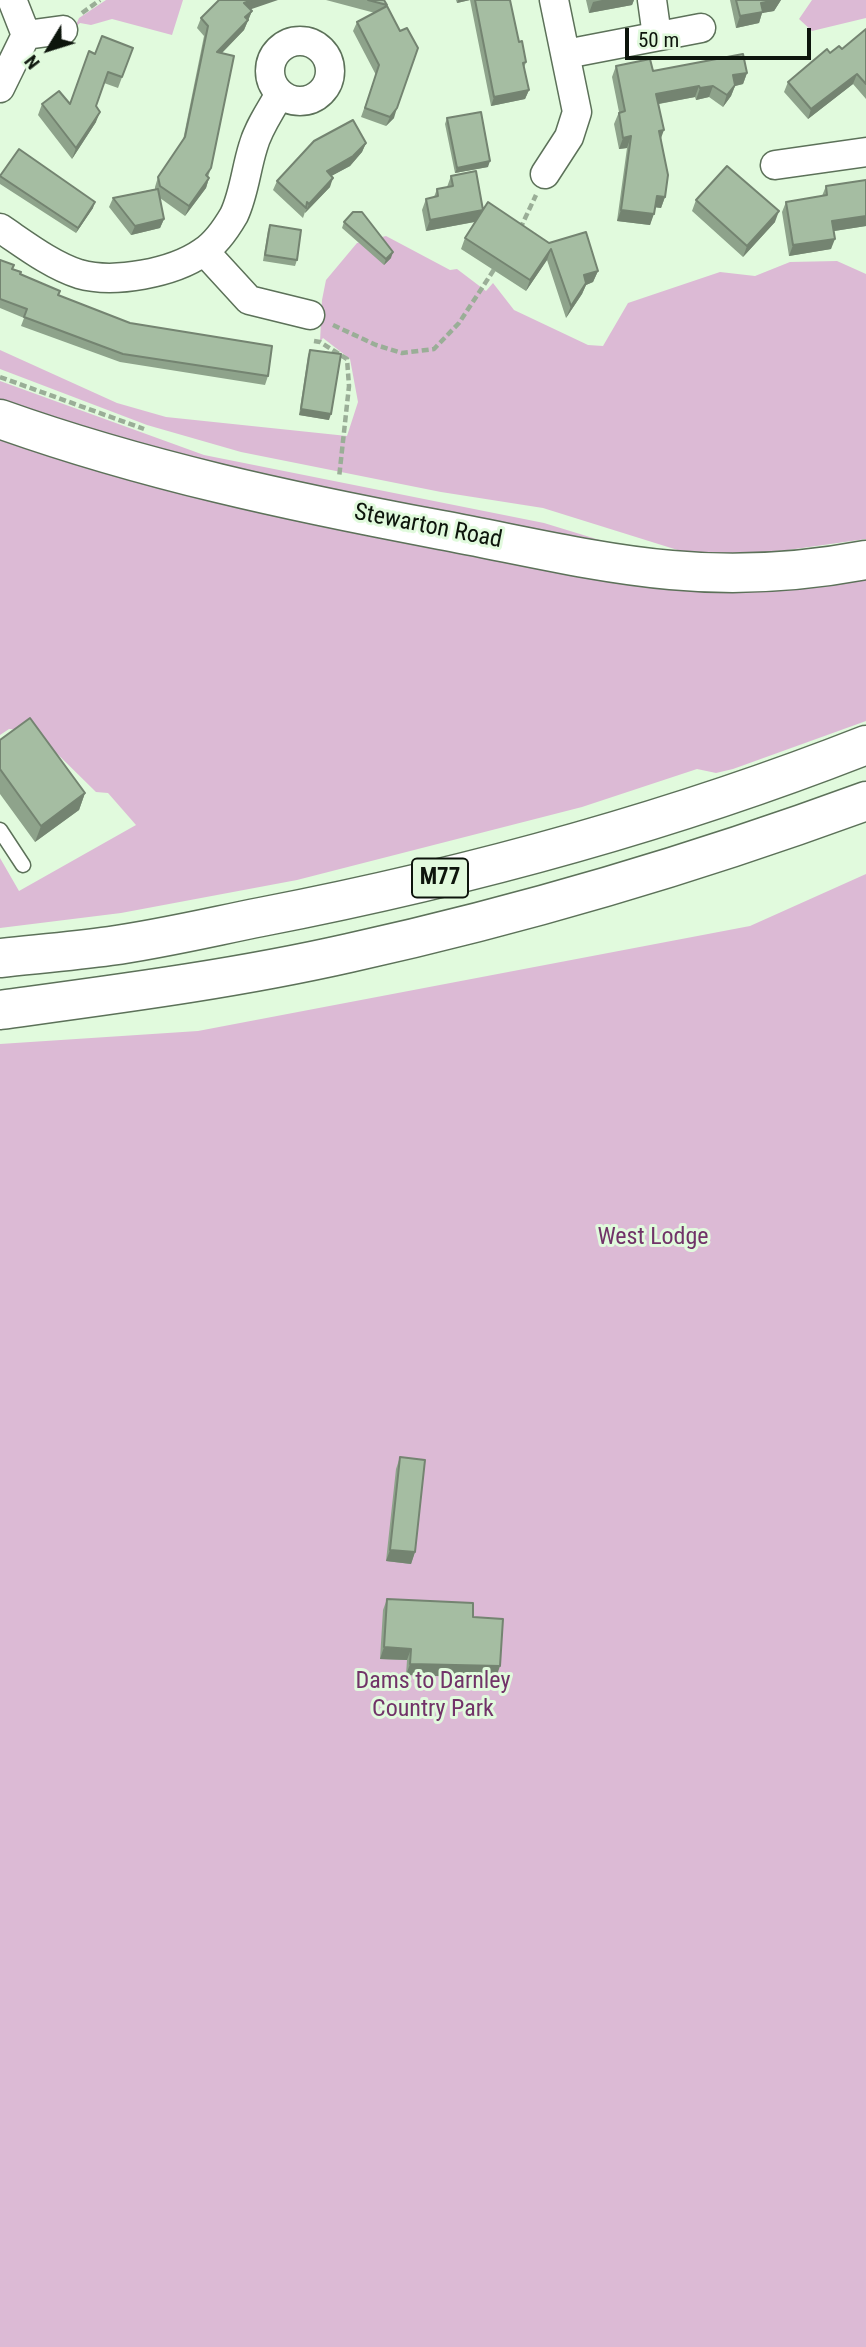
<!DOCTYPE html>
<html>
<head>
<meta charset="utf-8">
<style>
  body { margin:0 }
  #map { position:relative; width:866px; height:2347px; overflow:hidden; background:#e1fadd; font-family:"Roboto Condensed",sans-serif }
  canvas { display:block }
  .north { position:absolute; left:14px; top:14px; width:70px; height:70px; -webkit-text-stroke:5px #e1fadd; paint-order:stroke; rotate:232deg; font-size:19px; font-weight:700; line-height:28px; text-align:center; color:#0d150c }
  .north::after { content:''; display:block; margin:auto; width:24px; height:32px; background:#0d150c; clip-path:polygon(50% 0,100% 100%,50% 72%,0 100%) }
  .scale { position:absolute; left:625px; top:28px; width:186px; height:32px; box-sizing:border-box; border:4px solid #0d150c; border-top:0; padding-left:9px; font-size:21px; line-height:24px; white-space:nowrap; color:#0d150c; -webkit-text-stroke:5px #e1fadd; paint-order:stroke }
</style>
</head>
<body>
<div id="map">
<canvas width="866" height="2347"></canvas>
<div class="north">N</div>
<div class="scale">50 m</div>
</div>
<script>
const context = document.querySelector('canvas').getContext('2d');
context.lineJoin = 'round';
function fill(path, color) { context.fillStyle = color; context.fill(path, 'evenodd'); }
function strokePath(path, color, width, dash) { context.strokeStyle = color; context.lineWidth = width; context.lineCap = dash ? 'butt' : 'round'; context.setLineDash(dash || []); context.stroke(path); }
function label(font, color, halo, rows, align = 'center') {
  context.font = font + ' "Roboto Condensed",sans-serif'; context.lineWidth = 6; context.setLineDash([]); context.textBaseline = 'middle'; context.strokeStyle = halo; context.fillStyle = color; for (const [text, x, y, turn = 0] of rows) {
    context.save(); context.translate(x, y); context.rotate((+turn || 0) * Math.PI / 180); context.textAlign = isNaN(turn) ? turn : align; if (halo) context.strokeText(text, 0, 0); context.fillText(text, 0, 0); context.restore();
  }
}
fill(new Path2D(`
  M106,0h77l-11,35 -60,-16 -21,6 -11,-2 -5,4 4,-9z
  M812,0h54v18l-54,13 -13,-12z
  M386,236l64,34 7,-1 29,22 7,-8 21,27 74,35 15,1 25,-43 92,-31 35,4 35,-14 47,-1 29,13v265l-78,11 -88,7 -157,-49 -102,-16 -200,-40 -94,-27 -147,-56v-19l117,53 49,14 181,19 11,-34 -8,-43 -27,-21 -3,4 2,-42 4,-20 31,-37z
  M0,381l204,74 340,68 111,34 -398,-79 -257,-75z
  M0,438l634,144 53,9 129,-7 50,-7v144l-133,48 -17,4 -19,-4 -115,38 -285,73 -176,33 -121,15v-70l19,33 117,-66 -28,-32 -12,-1 -62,-61 -25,-2 -9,6z
  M866,874v1473h-866v-1303l198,-13 552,-105z`), '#dcbad5');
const lane = new Path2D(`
  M0,830l23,35`);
const street = new Path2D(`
  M652,0l5,36
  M13,2l13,33
  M270 71a30 30 0 1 1 60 0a30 30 0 1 1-60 0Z
  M566,54l135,-26
  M0,88l26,-53 37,-5
  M775,165l91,-13
  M545,174l24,-37 8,-25 -23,-112
  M0,228c24,16 51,37 79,46 35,10 94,-1 124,-22 12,-8 24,-25 31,-37 10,-21 12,-46 19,-68 5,-19 17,-35 26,-52
  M205,252l44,48 61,15`);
const secondary = new Path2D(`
  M0,419c143,51 292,83 441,111 76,14 153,33 230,40 64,6 132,2 195,-10`);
const highway = new Path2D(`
  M0,958c37,-4 74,-7 110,-12 51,-7 101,-19 151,-29 206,-40 409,-95 605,-172
  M0,1010c117,-16 234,-31 349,-57 176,-39 348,-90 517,-152`);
strokePath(lane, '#5c7159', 17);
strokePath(street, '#5c7159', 31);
strokePath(secondary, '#5c7159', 41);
strokePath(highway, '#5c7159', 41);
strokePath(new Path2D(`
  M82,13l18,-13
  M520,229l16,-34
  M333,325l43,20 26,8 32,-4 25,-26 38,-58
  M314,341l6,1 27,17 2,27 -10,92
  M0,377l144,52`), '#9aae97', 4.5, [7, 3.5]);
strokePath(lane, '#fff', 14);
strokePath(street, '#fff', 28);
strokePath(secondary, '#fff', 38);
strokePath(highway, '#fff', 38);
fill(new Path2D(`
  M326,0h58l3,5 -1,2 8,111 -8,8 -25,-9 15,-42 -23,-44 4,-9 18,-9z
  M456,0h54l9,42 7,20 -2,6 5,22 -4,9 -34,7 -21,-106 -13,3z
  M586,0h48l-2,5 -43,8z
  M730,0h51l-7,11 -12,2 -3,10 -23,5z
  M250,10l2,1 -8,19 -22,23 -11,115 -3,9 1,1 -3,10 -21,28 -25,-18 4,21 -4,9 -29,7 -22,-28 4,-9 42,-9v-2l3,-10 25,-37 21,-104 -7,-8 4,-10z
  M866,29v70l-13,-15 -45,35 -24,-27 4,-10 42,-29 12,-4z
  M133,48l-15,40 -14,-5 -8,23v16l-24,37 -34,-44 4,-11h28l25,-50z
  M616,66l37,5 94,2 -4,11 -8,2 -4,10 -8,11 -14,-10 -13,3 -1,-3 -36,7 6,93 -4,11 -6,-1 -5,18 -33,-4 10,-73 -8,1 -5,-25 5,-12 -7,-35z
  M447,118l41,49 -33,6 -10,-49z
  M366,143l-4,9 -12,14 -19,10 -1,11 -25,26v-1l-2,6 -30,-28 4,-9z
  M0,176l93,32 -17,25 -76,-49z
  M451,176l32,34 66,33 49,28 -5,11 -7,3 -4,9 -16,24 -19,-58 -21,31 -65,-42 4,-11 10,-16 -49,9 -4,-21 4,-11 8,-2 3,-8 10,-2z
  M826,186l40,40 -32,5 -3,18 -42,7 -7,-44 4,-10 36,-6z
  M696,200l79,22 -32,35 -51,-46z
  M344,222l47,36 -7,7 -42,-37z
  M270,225l27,35 -2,6 -32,-5 5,-31z
  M0,260l20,14 38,21 210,81 -3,9 -145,-23 -99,-36 3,-8 -24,-10z
  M310,350l19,70 -30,-5 9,-60z
  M0,740l85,53 -6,17 -44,32 -35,-48z
  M400,1457l15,95 -4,12 -25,-3 10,-92z
  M387,1599l86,18 23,61 -90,-3 1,-15 -27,-1 3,-49z`), '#8ea38b');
fill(new Path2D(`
  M252,0h26l-38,13 4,-10z
  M458,0h12l-13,3z
  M602,0h32l-2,5 -43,8 4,-11z
  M776,0h5l-7,11 -12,2 -3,10 -23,5 4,-12 21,-13z
  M252,11l-8,19 -31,32 4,-10 28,-35z
  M747,73l-4,11 -8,2 -4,10 -8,11 10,-32z
  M857,74l-4,10 -45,35 3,-10z
  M699,86l-4,11 -43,8 4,-11z
  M713,86l-4,11 -13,3 4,-12z
  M529,90l-4,9 -34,7 3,-9z
  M397,108l-3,10 -8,8 4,-9z
  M100,112l-4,10 -24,37 4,-11z
  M664,130l-4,11 -1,-10z
  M631,136l-4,12 -8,1 4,-11z
  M366,143l-4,9 -12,14 -26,14 3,-9z
  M490,161l-2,6 -33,6 2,-5z
  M209,178l-3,10 -21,28 4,-10z
  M333,178l-3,9 -25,26 4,-9z
  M657,196l8,1 -4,11 -8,-1z
  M95,202l-2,6 -17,25 2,-5z
  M483,210l-4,11 -53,10 4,-11z
  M621,210l33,4 -4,11 -33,-4z
  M779,211l-4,11 -32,35 4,-11z
  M866,216v10l-38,6 4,-11z
  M164,219l-4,9 -29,7 4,-9z
  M835,239l-4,10 -42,7 4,-11z
  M551,249l-4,11 -21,31 4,-11z
  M393,252l-2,6 -7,7 2,-6z
  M598,271l-5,11 -7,3 -4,9 -16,24 18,-43z
  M301,409l30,5 -2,6 -30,-5z
  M85,793l-6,17 -44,32 6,-16z
  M390,1550l25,2 -4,12 -25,-3z
  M384,1647l27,2 -4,11 -27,-1z
  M410,1664l90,2 -4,12 -90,-3z`), '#748471');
const building = new Path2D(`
  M219,0h33l-8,3 8,8 -7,6 3,3 -31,32 17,4 -23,112 -5,7 3,3 -20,28 -29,-20 -2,-9 27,-40 23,-111 -7,-8z
  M368,0h16l3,5z
  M475,0h35l9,42 3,-1 4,21 -3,1 6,27 -35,7z
  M736,0h40l-15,3 2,9 -23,4z
  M387,6l13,25 7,-3 11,20 -21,60 -7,9 -25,-9 14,-43 -22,-43z
  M866,29v55l-9,-10 -46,35 -23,-27 39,-33 3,4 9,-7 3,3z
  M102,36l31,12 -11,29 -14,-5 -12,34 4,6 -24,36 -34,-44 17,-13 11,13 19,-53 6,3z
  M743,54l4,19 -14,2 2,10 -8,10 -14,-9 -13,2 -1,-2 -43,8 8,36 -5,1 9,44 -3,22 -8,-1 -3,18 -33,-4 10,-74 -8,2 -4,-25 6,-2 -9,-45 34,-7 3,12z
  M481,112l9,49 -33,7 -10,-50z
  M353,120l13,23 -13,13 -26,15 6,7 -24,26 -2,-2 -1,6 -29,-27 37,-40z
  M19,149l76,53 -17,26 -78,-52z
  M727,166l52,45 -32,35 -51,-46z
  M476,171l7,39 -53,10 -4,-21 12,-3 -1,-7 16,-3 -2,-10z
  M866,180v36l-34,5 3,18 -42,6 -7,-43 41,-7 -1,-9z
  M158,189l6,30 -29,7 -22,-28z
  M488,202l61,41 37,-11 12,39 -14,4 2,8 -15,23 -20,-57 -21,31 -65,-42z
  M353,212h9l31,40 -7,7 -42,-37z
  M270,225l31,5 -4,30 -32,-5z
  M0,260l14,5 -2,4 9,3 -1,2 40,17 -2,4 72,28 142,23 -4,30 -145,-22 -99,-37 3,-8 -27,-10z
  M310,350l31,4 -10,60 -30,-5z
  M30,718l55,75 -44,33 -41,-57v-29z
  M400,1457l25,3 -10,92 -25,-2z
  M387,1599l86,4v14l30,2 -3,47 -90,-2 1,-15 -27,-2z`);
fill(building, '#a5bda2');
strokePath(building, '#748471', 2);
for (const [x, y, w] of [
  [440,878,56]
]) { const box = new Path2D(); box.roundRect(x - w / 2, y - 19.5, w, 39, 5); context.fillStyle = '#e1fadd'; context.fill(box); strokePath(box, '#0d150c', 2); }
label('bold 23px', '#0d150c', null, [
  ["M77",440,878]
]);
label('24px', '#0d150c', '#e1fadd', [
  ["Stewarton Road",428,527,11]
]);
label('24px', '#713368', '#e1fadd', [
  ["West Lodge",653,1238],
  ["Dams to Darnley",433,1682],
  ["Country Park",433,1710]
]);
</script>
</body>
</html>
